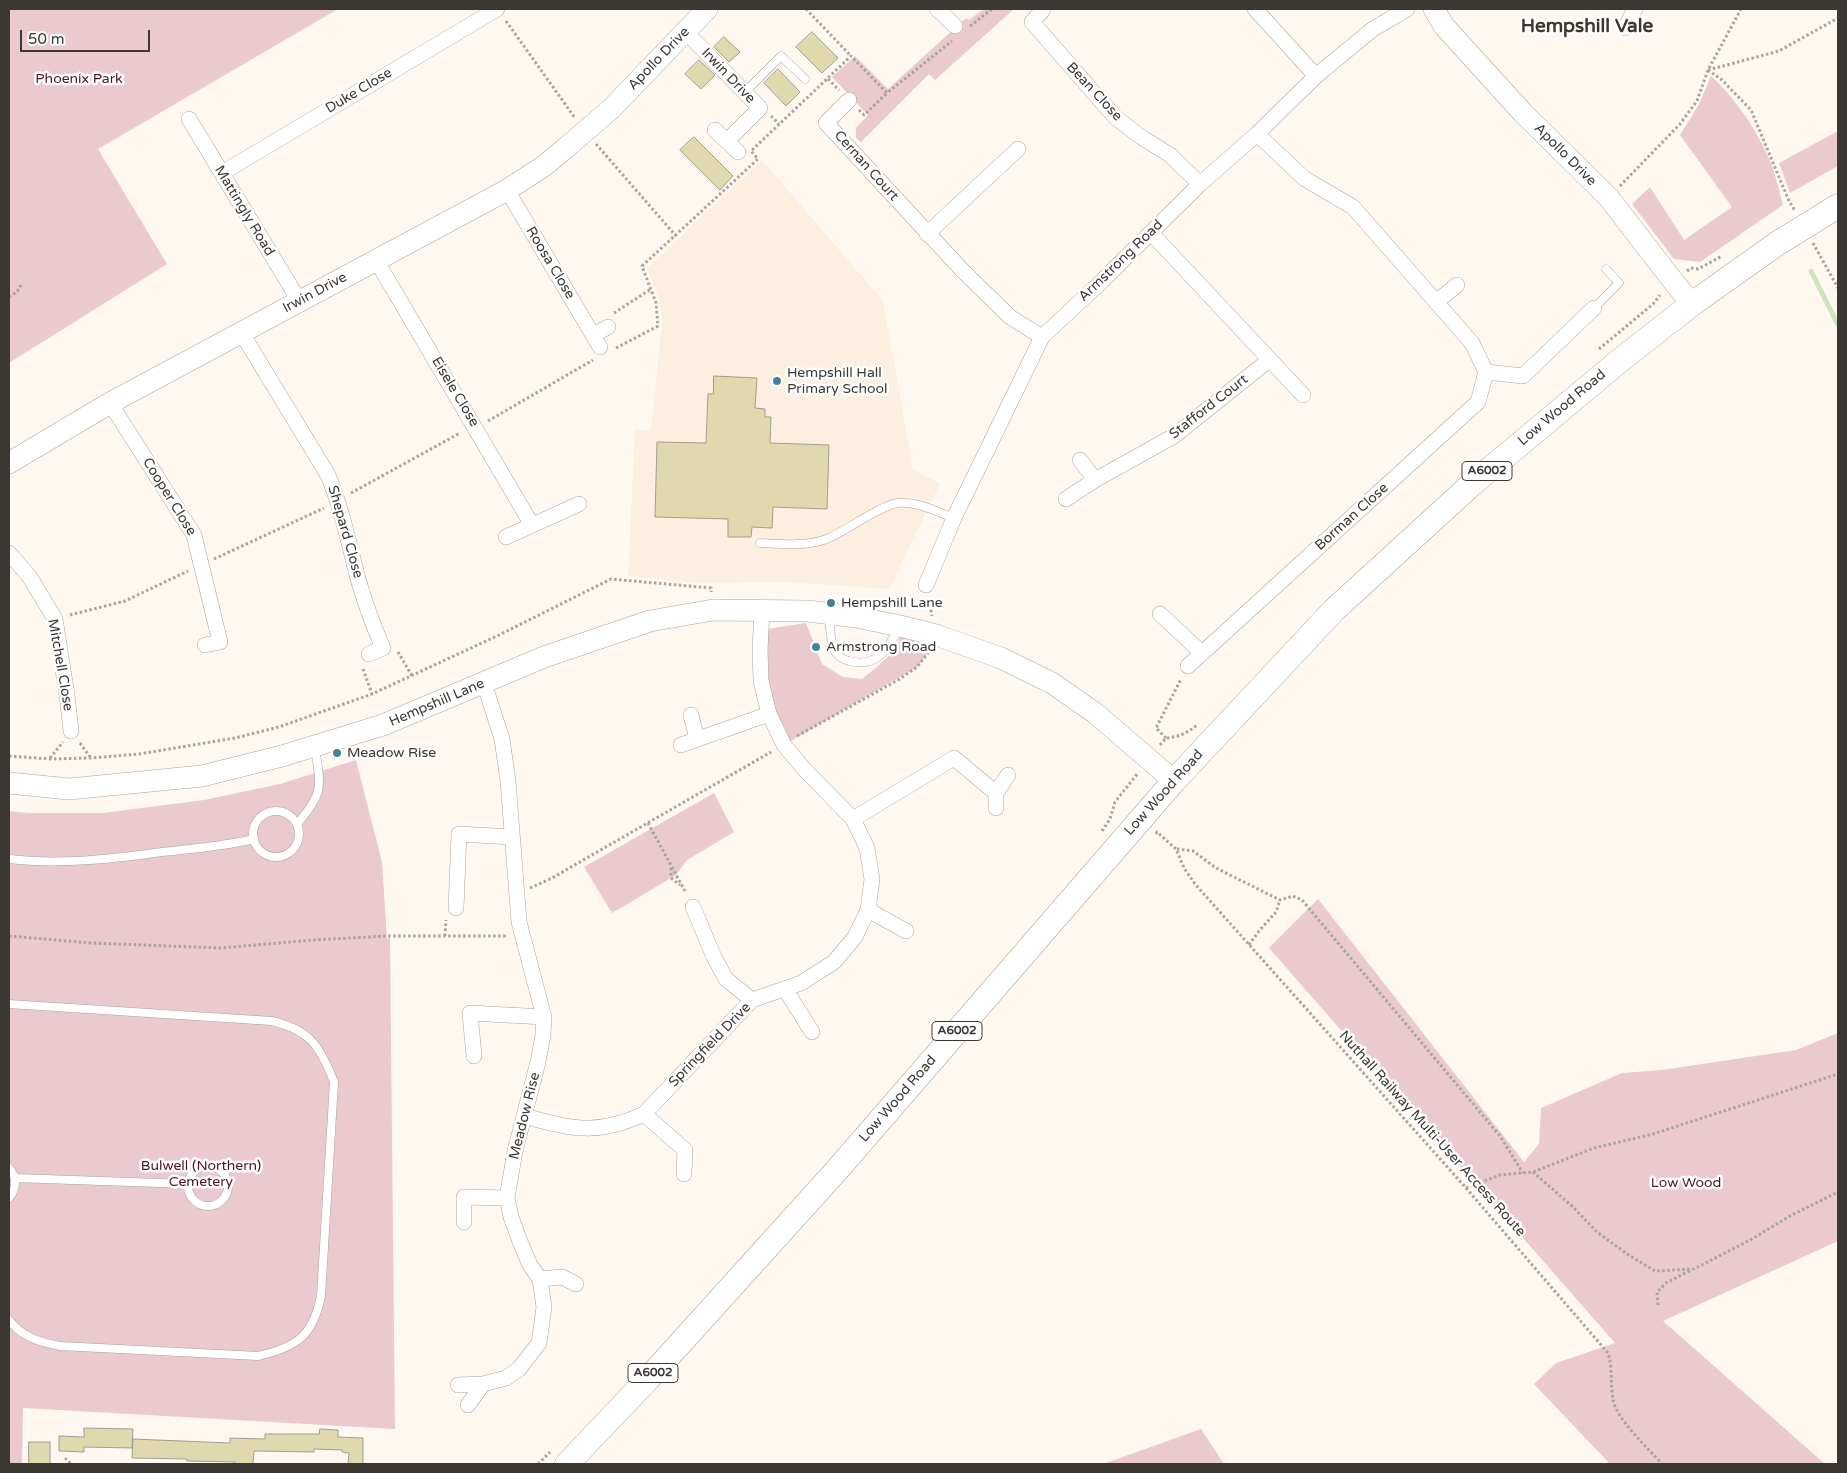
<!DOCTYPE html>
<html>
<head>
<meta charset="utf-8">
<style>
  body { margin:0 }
  #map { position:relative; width:1847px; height:1473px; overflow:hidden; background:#fff8f1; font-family:"Varela Round",sans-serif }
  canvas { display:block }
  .frame { position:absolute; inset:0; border:10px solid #3b3834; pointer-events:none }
  .scale { position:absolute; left:20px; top:30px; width:130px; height:22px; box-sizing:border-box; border:2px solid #3b3834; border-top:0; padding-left:6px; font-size:15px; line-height:18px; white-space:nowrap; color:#3b3834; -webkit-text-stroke:4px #fff; paint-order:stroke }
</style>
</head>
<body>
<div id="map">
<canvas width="1847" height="1473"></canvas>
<div class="frame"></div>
<div class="scale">50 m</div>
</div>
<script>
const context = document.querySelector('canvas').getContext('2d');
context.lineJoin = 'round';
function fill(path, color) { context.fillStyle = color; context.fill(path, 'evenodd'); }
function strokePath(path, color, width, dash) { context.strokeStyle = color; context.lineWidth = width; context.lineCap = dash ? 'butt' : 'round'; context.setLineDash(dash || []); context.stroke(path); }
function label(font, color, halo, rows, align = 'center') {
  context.font = font + ' "Varela Round",sans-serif'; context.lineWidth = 5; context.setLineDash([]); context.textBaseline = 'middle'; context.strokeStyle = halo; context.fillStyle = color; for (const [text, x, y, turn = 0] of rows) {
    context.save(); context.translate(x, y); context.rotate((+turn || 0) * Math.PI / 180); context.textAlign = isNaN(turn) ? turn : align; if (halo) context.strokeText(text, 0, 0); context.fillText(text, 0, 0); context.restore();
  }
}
fill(new Path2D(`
  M762,160l121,141 30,168 27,15 -51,105 -102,-7 -90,1 -69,-7 7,-147 16,2 10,-98 1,-16 -2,-16 -13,-33z`), '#fcefe0');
fill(new Path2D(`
  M9,9h329l-240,140 69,115 -158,99z
  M984,9h30l-79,71 -6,-6 -68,68 -5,-4v-10l12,-13 -36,-38 23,-21 33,33 78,-71 3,2z
  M1711,76c24,22 47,55 59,85 6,14 9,30 13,44l-83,57 -26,-3 -42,-55 18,-17 34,53 48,-33 -52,-72 19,-31z
  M1838,131v35l-48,27 -11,-30z
  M806,623l16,41 21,13 19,2 16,-13 18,-17 6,-18 34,4 -9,19 -10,13 -133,78 -15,-31 -2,-85z
  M356,760l26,102 5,77 3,-2 5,492 -372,-21 -1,56h-13v-653l19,2h75l101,-13 76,-16z
  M714,793l20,39 -47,28 -11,15 -5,3 -59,35 -28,-46z
  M1318,899l206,263 15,-18 2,-36 81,-35 40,-3 134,-20 42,-17v208l-175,80 162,143h-215l-76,-80 22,-21 59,-20 -346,-395z
  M1201,1429l23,35h-121z`), '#eacace');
strokePath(new Path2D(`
  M1811,271l27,54`), '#cee4bc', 5);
const building = new Path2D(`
  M812,32l26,26 -16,15 -26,-26z
  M724,37l16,15 -11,10 -15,-15z
  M699,60l16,15 -14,14 -16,-15z
  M778,69l22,23 -14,14 -22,-23z
  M694,137l39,39 -13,14 -40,-40z
  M714,376l43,2 -2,30 10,1v8h6l-1,26 59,2 -2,64 -54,-2 -1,21 -20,-1 -1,10h-23v-18l-73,-2 2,-75 49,1 2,-49h5z
  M84,1428l49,1 -1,19 -48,-1v5l-25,-1v-15l25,1z
  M320,1429l18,1v7l25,1v26h-15l1,-11 -7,-1v-2l-28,-1v3l-60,-1 -1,13h-18v-2l-48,-1v-2l-55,-1 1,-19 97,4v-5l35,1v-5h54z
  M29,1442h21v22h-21z`);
fill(building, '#dfd9ad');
strokePath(building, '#9f9e94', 1);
const lane = new Path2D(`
  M744,93l37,-37 24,23
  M1594,308l25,-25 -13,-14
  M760,543c22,1 48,4 69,-5 18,-8 52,-33 69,-35 19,-2 39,9 56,15
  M829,614c1,12 1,25 5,36 3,6 8,9 15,11 28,7 38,-11 50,-33
  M253 834a23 23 0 1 1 46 0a23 23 0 1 1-46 0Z
  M297,824c27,-31 24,-37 18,-76
  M9,859c50,6 103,0 153,-7 31,-3 62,-6 92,-13
  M9,1004l263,17c38,9 48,25 62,61l-13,214c-8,40 -24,51 -63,60l-198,-10c-21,-4 -38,-9 -51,-26
  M188 1186a20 20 0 1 1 40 0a20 20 0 1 1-40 0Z
  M9,1168c8,9 8,20 0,30
  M15,1178l173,6`);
const street = new Path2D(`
  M937,9l18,17
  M1255,9l61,67
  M1043,10l-11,12 83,95 26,20 29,18 30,29
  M1625,28l10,-19
  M685,31l75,77 -33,33
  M849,100l-23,23 136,147 48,47 32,20
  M189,119l111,183
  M715,130l23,22
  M222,173l275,-164
  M507,190l93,157
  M1151,233l152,162
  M927,234l91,-85
  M376,260l156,265
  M1436,302l21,-17
  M241,332l87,143c14,34 21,69 30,104 7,24 15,46 25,69l-14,6
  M593,335l15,-8
  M1486,372l37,4 71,-68
  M110,403l84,132 26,107 -15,3
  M1080,460l15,20
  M1066,499l29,-19 79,-44 95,-76
  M506,537l73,-33
  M9,553l20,23 26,43 12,76 4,36
  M926,585l28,-67 88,-181 60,-56 98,-97 57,-50 59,-58 57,-47 34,-20
  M1160,614l42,39
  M1188,666l290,-264 8,-30 -14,-29 -119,-136 -48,-28 -48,-45
  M691,715l6,24
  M681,745l88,-31
  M996,808v-15l12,-18
  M853,819l101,-61 42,35
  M693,907l21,50 12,22 26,21
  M456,908l3,-74 53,3
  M868,910l38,21
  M785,989l27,43
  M474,1056l-4,-43 74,4
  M644,1114l41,36 -1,24
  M525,1116c46,14 74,19 119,-2l108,-114 49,-17 33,-21 21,-25 13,-27 4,-31 -5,-31 -14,-29 -49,-50 -20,-24 -15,-31 -8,-33 -1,-31 2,-40
  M464,1222v-25l43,1
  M540,1279l22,-2 14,7
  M458,1385l25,-1 23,-6 13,-9 20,-26 5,-36 -4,-28 -10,-14 -9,-21 -10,-27 -4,-19 8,-47 23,-89 5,-27 1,-18 -25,-95 -11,-141 -6,-42 -18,-56
  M468,1405l15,-21`);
const secondary = new Path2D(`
  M1434,9l10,17 39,43 40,44 86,85 64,83 19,23
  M611,109l96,-100
  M9,463l101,-60 397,-213 37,-24 24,-20
  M9,783l60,6 133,-13 80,-20 101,-31 161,-68 106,-36 63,-11 95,1 48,6 44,9 36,9 65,23 51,25 43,30 79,68`);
const primary = new Path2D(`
  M567,1464l81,-85 189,-209 337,-389 160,-171 137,-125 147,-123 74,-58 86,-61 60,-37`);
strokePath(lane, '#aba49b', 9);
strokePath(street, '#aba49b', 16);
strokePath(secondary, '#aba49b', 22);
strokePath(primary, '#aba49b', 25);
strokePath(new Path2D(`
  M806,9l45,47
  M506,21l69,97
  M970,26l22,-17
  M1708,70l14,10 29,30 38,91 6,10
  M1708,70l71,-19 59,-33
  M828,79l11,11
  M859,110l5,5 23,-22
  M771,116l8,8
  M596,144l80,92
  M1620,186l60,-62 17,-23 11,-31 33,-61
  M1813,243l25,45
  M1687,271l4,-3 7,1 24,-13
  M9,297l8,-5 5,-9
  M614,313l37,-24
  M616,348l42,-22 -2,-23 -14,-37 116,-107 -7,-8 100,-95 36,37 65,-52
  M1599,349l54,-45 7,-9
  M488,421l105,-61
  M351,493l109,-60
  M214,559l110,-51
  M929,600l3,16
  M70,615l55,-14 63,-30
  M398,652l14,24
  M363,669l9,25
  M797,736l101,-56 19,-13 11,-14
  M1166,738l-10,-10 25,-49
  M80,743l11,15
  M1160,745l6,-7c13,-1 21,-5 31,-13
  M9,756l40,3 42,-1 48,-4 96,-16 44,-11 93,-33 127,-59 112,-56 100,9v4
  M50,758l13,-16
  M648,823l38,70
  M1102,831l8,-12 5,-17 23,-29
  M1156,834l1,-2 19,17 8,19 11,16 271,304 142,165c5,15 2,30 5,46 2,19 36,50 49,65
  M1177,849l16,2 23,17 64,32 13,-4 9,4 198,236 23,37
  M671,868v10l9,7
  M530,888l22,-10 219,-126
  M9,936l82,7 130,5 92,-8 74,-4h120
  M445,936l1,-16
  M1249,945l10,-14 17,-19 4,-12
  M1533,1172l40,35 24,25 30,22 28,17 39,-2 58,-30 38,-23 48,-24
  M1466,1188l34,-13 33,-3 61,-24 59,-14 185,-60
  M1658,1305l-1,-13 9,-9 25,-13
  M65,1458l6,6
  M538,1464l12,-12`), '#a9a49e', 3, [2.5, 2.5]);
strokePath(lane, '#fff', 8);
strokePath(street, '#fff', 15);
strokePath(secondary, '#fff', 21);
strokePath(primary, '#fff', 24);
const secondaryBridge = new Path2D(`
  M568,146l43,-37`);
strokePath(secondaryBridge, '#aba49b', 22, []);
strokePath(secondaryBridge, '#fff', 21);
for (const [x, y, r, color] of [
  [777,381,5,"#448397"],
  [831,603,5,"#448397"],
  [816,647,5,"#448397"],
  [337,753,5,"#448397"]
]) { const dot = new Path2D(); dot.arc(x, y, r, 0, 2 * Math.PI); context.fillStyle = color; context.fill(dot); strokePath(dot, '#fff', 2); }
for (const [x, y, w] of [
  [1487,471,50],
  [957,1031,50],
  [653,1373,50]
]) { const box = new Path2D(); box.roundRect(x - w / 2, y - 9.5, w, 19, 4); context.fillStyle = '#fff'; context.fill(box); strokePath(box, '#3b3834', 1); }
label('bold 12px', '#3b3834', null, [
  ["A6002",1487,471],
  ["A6002",957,1031],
  ["A6002",653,1373]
]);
label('14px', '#3b3834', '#fff', [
  ["Apollo Drive",659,59,-46],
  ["Irwin Drive",728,76,46],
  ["Duke Close",359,91,-31],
  ["Bean Close",1094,92,47],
  ["Apollo Drive",1565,155,45],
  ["Cernan Court",866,166,48],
  ["Mattingly Road",244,211,59],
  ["Armstrong Road",1121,261,-44],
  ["Roosa Close",550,263,59],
  ["Irwin Drive",315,293,-28],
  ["Eisele Close",455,392,59],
  ["Stafford Court",1209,407,-38],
  ["Low Wood Road",1562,408,-40],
  ["Cooper Close",169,497,58],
  ["Borman Close",1352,517,-42],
  ["Shepard Close",345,532,74],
  ["Mitchell Close",60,665,80],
  ["Hempshill Lane",437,703,-23],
  ["Low Wood Road",1164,793,-48],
  ["Springfield Drive",710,1045,-46],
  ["Low Wood Road",898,1099,-49],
  ["Meadow Rise",525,1116,-76],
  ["Nuthall Railway Multi-User Access Route",1432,1134,48]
]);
label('14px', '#4f1422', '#fff', [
  ["Phoenix Park",79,79],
  ["Bulwell (Northern)",201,1166],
  ["Cemetery",201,1182],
  ["Low Wood",1686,1183]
]);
label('14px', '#3b3834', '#fff', [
  ["Hempshill Hall",787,373],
  ["Primary School",787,389],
  ["Hempshill Lane",841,603],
  ["Armstrong Road",826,647],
  ["Meadow Rise",347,753]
], 'left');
label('bold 19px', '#3c362f', '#fff', [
  ["Hempshill Vale",1587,27]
]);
</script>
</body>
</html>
